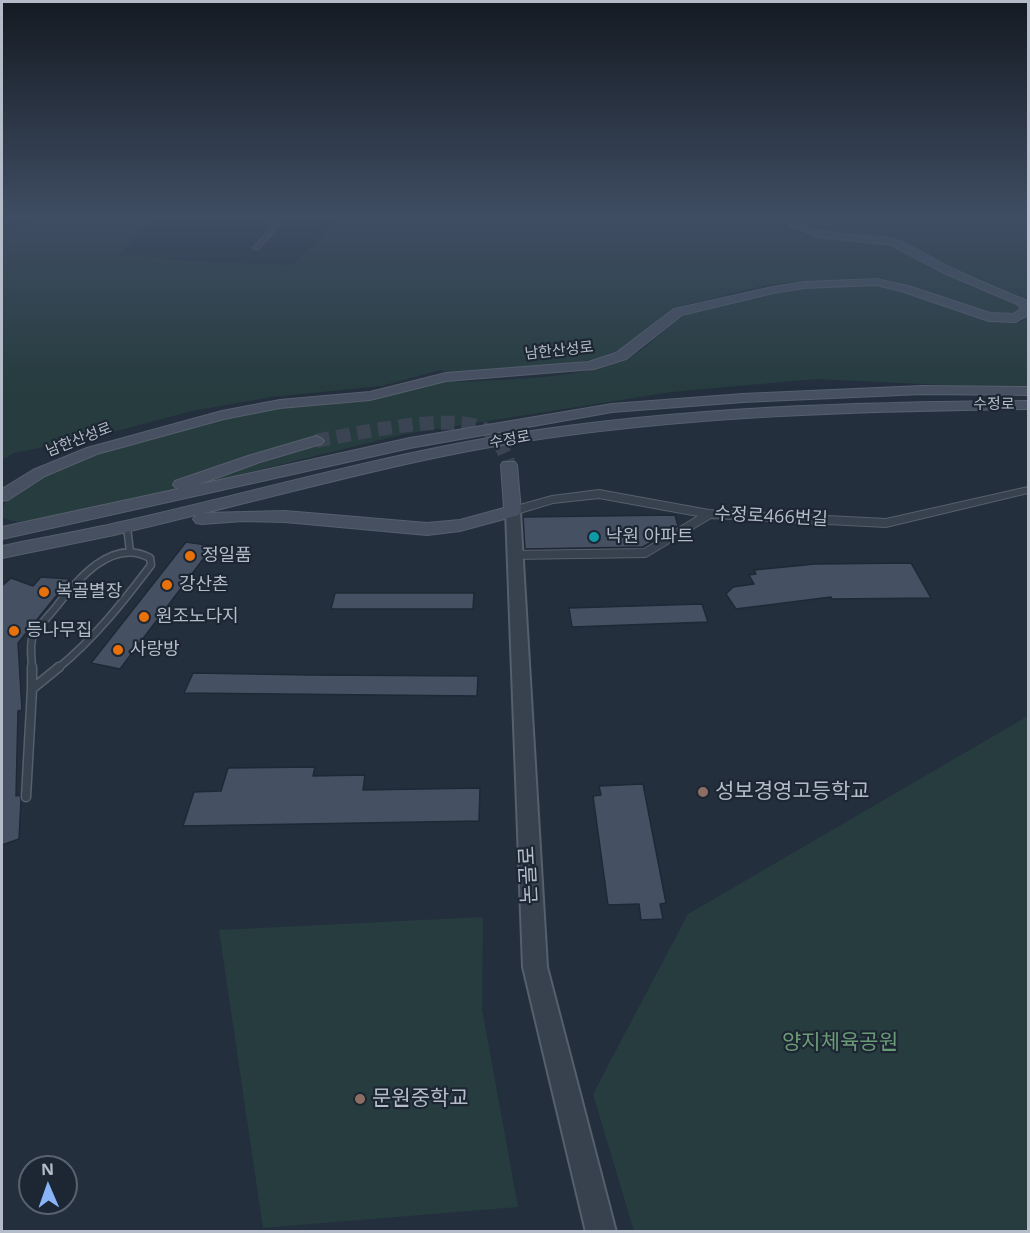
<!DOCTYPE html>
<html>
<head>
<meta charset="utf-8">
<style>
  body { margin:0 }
  #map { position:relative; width:1030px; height:1233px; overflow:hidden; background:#242f3e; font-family:"Open Sans",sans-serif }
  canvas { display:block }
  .frame { position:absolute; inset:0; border:3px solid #b4bcc9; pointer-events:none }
  .north { position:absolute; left:18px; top:1155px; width:60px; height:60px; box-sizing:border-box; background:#1d2633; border:2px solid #59626f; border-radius:50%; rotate:358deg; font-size:16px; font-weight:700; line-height:24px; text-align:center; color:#b4bcc9 }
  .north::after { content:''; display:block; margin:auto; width:21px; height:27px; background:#8ab4f8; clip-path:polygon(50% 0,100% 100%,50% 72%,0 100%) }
</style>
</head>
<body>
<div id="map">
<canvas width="1030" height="1233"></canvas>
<div class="frame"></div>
<div class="north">N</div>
</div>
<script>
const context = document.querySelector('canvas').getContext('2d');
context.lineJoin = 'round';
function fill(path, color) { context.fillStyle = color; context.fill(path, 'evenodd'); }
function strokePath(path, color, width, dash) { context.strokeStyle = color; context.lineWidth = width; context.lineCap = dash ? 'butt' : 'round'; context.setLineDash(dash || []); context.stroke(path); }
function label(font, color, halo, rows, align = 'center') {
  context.font = font + ' "Open Sans","Noto Sans KR",sans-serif'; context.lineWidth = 4.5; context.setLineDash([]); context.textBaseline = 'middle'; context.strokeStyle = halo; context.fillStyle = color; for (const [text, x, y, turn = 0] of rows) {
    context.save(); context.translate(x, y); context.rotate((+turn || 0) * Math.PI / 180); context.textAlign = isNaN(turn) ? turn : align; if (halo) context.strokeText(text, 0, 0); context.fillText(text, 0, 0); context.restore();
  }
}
fill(new Path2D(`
  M53,216h105l-41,40 18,-1 50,6 102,4 8,-2 38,-38 -1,-4 -10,-5h459l1,9 24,10 83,10 12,3 65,36 49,18 7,6 -8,6 -25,-1 -112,-35 -77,3 -32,4 -92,22c-18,11 -33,28 -51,40 -35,22 -129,23 -173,26l-12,-3 -58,16 -110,11 -80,14 -98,26 -80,16 -12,7v-226z
  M800,216h228v86l-65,-28 -55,-31 -92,-12 -15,-5z
  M881,285l114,37h26l7,-6v73l-212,-10 -144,13 -267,42 -302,74 -85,14 -16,-4v-10l8,-12 37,-21 50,-20 121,-35 56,-12 112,-11 59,-18 13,3c49,-3 130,-3 172,-25 20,-10 35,-30 55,-42l92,-23 33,-4z
  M1028,716v515h-394l-41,-137 95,-180z
  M483,917l-1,92 36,198 -255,21 -44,-298z`), '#263c3f');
const building = new Path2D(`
  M675,515l3,11 -35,21 -118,2 -2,-32z
  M186,542l27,4 -93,123 -29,-6z
  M911,563l20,35 -99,1 -1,-2 -95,12 -10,-15 7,-7 21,-3 -5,-9 7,-1 -2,-4 61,-6z
  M41,577l29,2 -52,64 4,67 -4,1 -2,85 4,-1 1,6 -2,38 -17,6v-259l9,-8 22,8z
  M335,593h139l-1,16h-142z
  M702,604l6,18 -136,5 -3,-19z
  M193,673l117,2 168,1 -1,20 -293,-3z
  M315,767l-2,9 52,-1 -2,15 117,-2 -1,33 -296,5 11,-34 27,-1 7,-23z
  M643,784l23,119 -6,1 3,15 -22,1 -2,-16 -31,1 -15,-109 8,-1 -2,-9z`);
fill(building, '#455162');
strokePath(building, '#1f2835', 1.5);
strokePath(new Path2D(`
  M316,441c39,-7 137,-30 171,-11 12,8 18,22 22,35`), '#3a4453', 14, [14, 7]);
const serviceFar1 = new Path2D(`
  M127,527l3,25
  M32,669c0,-10 -3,-24 1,-33 5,-10 16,-20 23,-29 21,-27 56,-70 94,-49l1,7c-28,37 -57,74 -94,104`);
const service = new Path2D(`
  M32,667v22l27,-22
  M26,797l6,-108`);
const minor = new Path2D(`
  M205,216h58l15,4 1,6 -22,24 -4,-2 20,-22v-4l-13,-3 -52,-1z
  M1028,487v6l-142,34 -175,-9 -65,39 -133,2 -6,-4 6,-4 131,-2 54,-33 -99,-18 -46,5 -40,12 -6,-4 2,-3 43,-12 47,-6 110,20 177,9z`);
const tertiary = new Path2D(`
  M513,506l7,5 27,456 69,265h-30l-63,-265 -17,-456z`);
const secondary = new Path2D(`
  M786,216h10l-2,3c26,20 63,13 93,19 22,4 39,17 58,27 26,13 53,24 80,35l3,3v12l-13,7 -26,-1 -88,-30 -25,-6 -72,3 -31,5 -91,22 -56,44 -32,10 -148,12 -76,19 -90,8 -56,11 -127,35 -52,22 -37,24 -6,1v-12l31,-19 54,-22 135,-37 58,-11 90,-8 76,-19 142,-11 28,-9 58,-44 99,-22 31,-5 72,-3 32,7 82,27 23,1 8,-5 -4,-5 -71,-30 -55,-29 -71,-8 -27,-9 -7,-6z
  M922,386l106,1v8l-106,-1 -179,8 -131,10 -202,36 -408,91v-12l176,-38 -5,-4 2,-4 73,-25 68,-20 5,2 3,3 -3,3 -61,18 -63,23 213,-47 202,-34 131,-10z
  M1028,401v8c-172,2 -344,7 -514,34 -105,17 -207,45 -310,70l81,-2 142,12 33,-3 44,-12 -3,-43 2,-3h12l2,3 4,46 -2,4 -59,16 -33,4 -142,-13 -42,-1 -41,3 -6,-1 -3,-4 3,-4 -82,20 -112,23v-12c43,-9 86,-16 128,-26 127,-29 253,-65 382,-86 171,-27 344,-32 516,-33z`);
strokePath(serviceFar1, '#565f6c', 9);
strokePath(service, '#565f6c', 11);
strokePath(minor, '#565f6c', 2);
strokePath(tertiary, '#565f6c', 4);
strokePath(secondary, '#565f6c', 2);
strokePath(serviceFar1, '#38414e', 6);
strokePath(service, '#38414e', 8);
fill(minor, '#38414e');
fill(tertiary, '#38414e');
fill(secondary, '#465061');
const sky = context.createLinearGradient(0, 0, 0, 388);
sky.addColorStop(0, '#141a22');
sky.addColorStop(0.56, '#3f4d63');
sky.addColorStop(1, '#3f4d6300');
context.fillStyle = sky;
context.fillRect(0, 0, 1030, 388);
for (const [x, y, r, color] of [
  [594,537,6,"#0f9aa8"],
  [190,556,6,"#e8710a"],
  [167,585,6,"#e8710a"],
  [44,592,6,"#e8710a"],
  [144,617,6,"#e8710a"],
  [14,631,6,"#e8710a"],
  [118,650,6,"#e8710a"],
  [703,792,6,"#8d6e63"],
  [360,1099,6,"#8d6e63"]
]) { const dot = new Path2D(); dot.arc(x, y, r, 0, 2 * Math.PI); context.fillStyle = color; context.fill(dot); strokePath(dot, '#1d2633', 2); }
label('15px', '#b4bcc9', '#1d2633', [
  ["남한산성로",559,351,-6],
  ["수정로",994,405],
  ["남한산성로",79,440,-21],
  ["수정로",510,440,-10]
]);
label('18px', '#b4bcc9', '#1d2633', [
  ["수정로466번길",771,517,3]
]);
label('18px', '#b4bcc9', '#1d2633', [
  ["낙원 아파트",606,537],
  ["정일품",202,556],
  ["강산촌",179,585],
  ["복골별장",56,592],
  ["원조노다지",156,617],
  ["등나무집",26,631],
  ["사랑방",130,650]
], 'left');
label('21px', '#b4bcc9', '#1d2633', [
  ["성보경영고등학교",715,792],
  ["문원중학교",372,1099]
], 'left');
label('21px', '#b4bcc9', '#1d2633', [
  ["논골로",529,875,-93]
]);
label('21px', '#6b9a76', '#1d2633', [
  ["양지체육공원",840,1043]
]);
</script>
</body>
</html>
